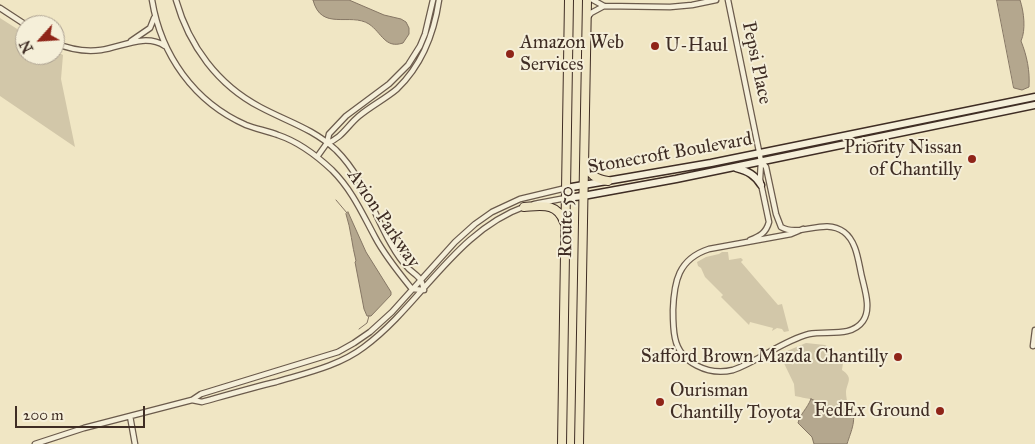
<!DOCTYPE html>
<html>
<head>
<meta charset="utf-8">
<style>
  body { margin:0 }
  #map { position:relative; width:1035px; height:444px; overflow:hidden; background:#f0e6c4; font-family:"IM FELL Great Primer",serif }
  canvas { display:block }
  .north { position:absolute; left:15px; top:15px; width:50px; height:50px; box-sizing:border-box; background:#f5efd9; border:1px solid #aca191; border-radius:50%; rotate:244deg; font-size:14px; font-weight:700; line-height:20px; text-align:center; color:#3f2d24 }
  .north::after { content:''; display:block; margin:auto; width:18px; height:22px; background:#8f2418; clip-path:polygon(50% 0,100% 100%,50% 72%,0 100%) }
  .scale { position:absolute; left:15px; top:406px; width:130px; height:22px; box-sizing:border-box; border:2px solid #3f2d24; border-top:0; padding-left:6px; font-size:15px; line-height:18px; white-space:nowrap; color:#3f2d24; -webkit-text-stroke:4px #f5efd9; paint-order:stroke }
</style>
</head>
<body>
<div id="map">
<canvas width="1035" height="444"></canvas>
<div class="north">N</div>
<div class="scale">200 m</div>
</div>
<script>
const context = document.querySelector('canvas').getContext('2d');
context.lineJoin = 'round';
function fill(path, color) { context.fillStyle = color; context.fill(path, 'evenodd'); }
function strokePath(path, color, width, dash) { context.strokeStyle = color; context.lineWidth = width; context.lineCap = dash ? 'butt' : 'round'; context.setLineDash(dash || []); context.stroke(path); }
function label(font, color, halo, rows, align = 'center') {
  context.font = font + ' "IM FELL Great Primer",serif'; context.lineWidth = 4; context.setLineDash([]); context.textBaseline = 'middle'; context.strokeStyle = halo; context.fillStyle = color; for (const [text, x, y, turn = 0] of rows) {
    context.save(); context.translate(x, y); context.rotate((+turn || 0) * Math.PI / 180); context.textAlign = isNaN(turn) ? turn : align; if (halo) context.strokeText(text, 0, 0); context.fillText(text, 0, 0); context.restore();
  }
}
fill(new Path2D(`
  M0,18l25,16v21h30v-4l8,4 -2,24 14,68 -75,-51z
  M722,252h6l1,8 12,-2 2,2 -2,2 37,43 4,-1 7,27 -5,1 -2,-3 -5,-1 -5,3 1,-3 -23,-6 -1,3 -28,-28 2,-2 -18,-18 -4,-9 -3,-2 -1,-4 9,-5 13,-3z
  M806,343l19,2 9,5 9,13 -1,7c12,8 5,12 4,22 0,4 1,9 2,13l-2,1 -3,8 -6,-1c-8,-12 -29,-14 -42,-17l-1,-12 -13,-27 6,-6z`), '#d2c7a9');
const water = new Path2D(`
  M313,0h36l35,15 17,4 5,3 3,6v6l-6,9c-18,6 -21,-10 -34,-19 -19,-12 -48,8 -56,-24z
  M997,0h23c4,12 6,30 1,41 6,15 9,30 8,46l-7,3 -8,-2z
  M348,212l18,40 25,40v3l-20,21h-4l-3,-7 -9,-47 1,-1c-4,-15 -5,-32 -10,-47z
  M811,399l22,9 7,6h3l3,-8 4,-1c8,13 1,26 -3,39h-33l-2,-7 -14,-14c2,-9 9,-14 13,-24z`);
fill(water, '#b4a78e');
strokePath(water, '#857664', 1);
strokePath(new Path2D(`
  M336,200l11,13
  M359,329l8,-6 2,-7`), '#857664', 1);
const minor = new Path2D(`
  M152,0c9,55 42,102 94,125 10,4 22,6 32,10 21,7 38,20 54,35 20,20 30,43 43,67 10,19 24,36 37,52l12,1
  M176,0c13,46 42,85 84,107 28,15 52,21 76,43 28,28 36,61 55,94 5,9 11,18 18,25 3,3 8,6 11,10 2,2 3,7 4,11
  M593,0l11,6 66,1 22,-2 24,-5
  M728,0l33,161 -1,18 9,43c-3,11 -9,14 -19,18
  M0,8l26,17
  M587,18l4,-5 13,-7
  M131,41l19,-13 4,-10
  M55,43c14,6 30,9 46,7 21,-3 44,-17 64,-4
  M327,143c14,-4 21,-18 32,-27 12,-10 26,-17 38,-27 25,-24 37,-55 42,-89
  M317,157l10,-14 2,-9 17,-18 43,-32 19,-19 12,-19 5,-12 8,-34
  M761,161l5,6 10,47 5,13c19,11 43,-10 63,5 12,9 14,27 17,41 3,15 11,35 2,48 -12,17 -37,9 -54,13 -27,7 -50,27 -76,36 -24,6 -53,-7 -58,-32 -2,-9 -2,-19 -2,-28 1,-28 5,-51 36,-61l82,-15 12,-5
  M534,204l32,-6
  M1033,346l2,-16
  M192,400l10,2c25,-7 49,-14 74,-20 30,-9 63,-16 88,-35 58,-43 91,-116 162,-141
  M130,416l5,28
  M35,444l49,-16 108,-28 9,-6 137,-42 16,-9 16,-11 22,-20 63,-70 20,-18 17,-12 28,-13 46,-11`);
const secondary = new Path2D(`
  M736,168c12,3 19,7 25,17
  M566,188l145,-25 324,-66
  M566,198l17,-2 93,-17 359,-74`);
const trunk = new Path2D(`
  M585,162c5,13 10,17 23,19
  M524,207c17,-1 33,-5 40,15
  M562,444l7,-444
  M579,444l8,-444`);
strokePath(minor, '#6b5b4c', 7);
strokePath(secondary, '#3f2d24', 9);
strokePath(trunk, '#3f2d24', 10);
strokePath(minor, '#f5efd9', 4.5);
strokePath(secondary, '#f5efd9', 6);
strokePath(trunk, '#f0e6c4', 8);
for (const [x, y, r, color] of [
  [655,46,5,"#8f2418"],
  [510,54,5,"#8f2418"],
  [972,159,5,"#8f2418"],
  [898,357,5,"#8f2418"],
  [660,402,5,"#8f2418"],
  [940,411,5,"#8f2418"]
]) { const dot = new Path2D(); dot.arc(x, y, r, 0, 2 * Math.PI); context.fillStyle = color; context.fill(dot); strokePath(dot, '#f5efd9', 2); }
label('19px', '#3f2d24', '#f5efd9', [
  ["Amazon Web",520,43],
  ["Services",520,65],
  ["U-Haul",665,46],
  ["Priority Nissan",962,148,"right"],
  ["of Chantilly",962,170,"right"],
  ["Safford Brown Mazda Chantilly",888,357,"right"],
  ["Ourisman",670,391],
  ["Chantilly Toyota",670,413],
  ["FedEx Ground",930,411,"right"]
], 'left');
label('19px', '#3f2d24', '#f5efd9', [
  ["Pepsi Place",756,63,78],
  ["Stonecroft Boulevard",670,154,-10],
  ["Avion Parkway",383,219,56],
  ["Route 50",567,222,-89]
]);
</script>
</body>
</html>
